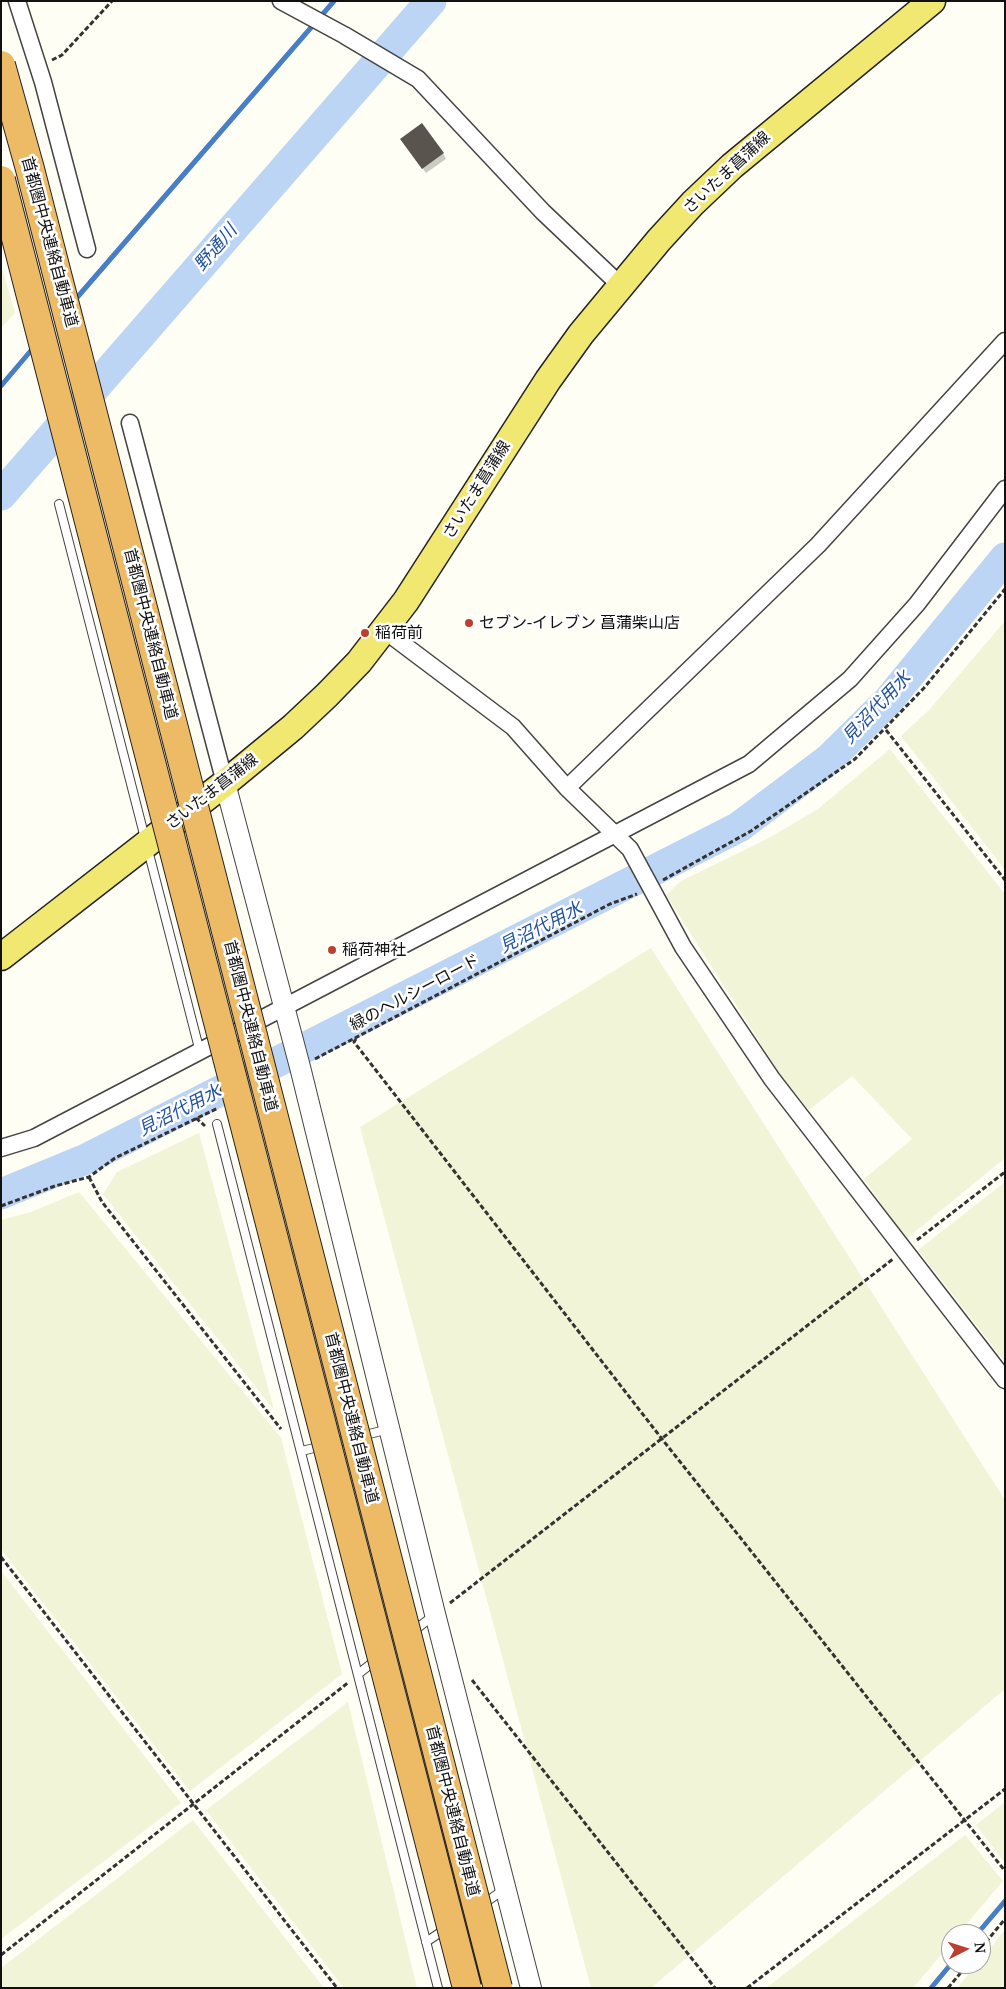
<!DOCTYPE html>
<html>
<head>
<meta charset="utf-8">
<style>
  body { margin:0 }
  #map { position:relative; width:1006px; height:1989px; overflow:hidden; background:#fefef5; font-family:"Noto Serif",serif }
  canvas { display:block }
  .frame { position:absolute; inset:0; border:2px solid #111; pointer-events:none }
  .north { position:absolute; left:941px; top:1924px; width:50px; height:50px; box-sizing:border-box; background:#fff; border:1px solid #a0a0a0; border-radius:50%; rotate:85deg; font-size:14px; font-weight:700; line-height:20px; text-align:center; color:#111 }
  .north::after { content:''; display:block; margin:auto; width:18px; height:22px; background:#bb402f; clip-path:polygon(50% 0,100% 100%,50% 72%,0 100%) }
</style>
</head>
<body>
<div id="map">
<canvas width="1006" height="1989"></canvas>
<div class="frame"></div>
<div class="north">N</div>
</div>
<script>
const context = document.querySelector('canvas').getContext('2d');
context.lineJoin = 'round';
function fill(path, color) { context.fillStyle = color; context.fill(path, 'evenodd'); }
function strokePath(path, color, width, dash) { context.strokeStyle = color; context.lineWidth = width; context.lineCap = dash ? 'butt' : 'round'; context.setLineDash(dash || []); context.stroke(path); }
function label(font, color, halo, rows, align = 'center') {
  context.font = font + ' "Noto Serif","Noto Sans JP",serif'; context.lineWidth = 5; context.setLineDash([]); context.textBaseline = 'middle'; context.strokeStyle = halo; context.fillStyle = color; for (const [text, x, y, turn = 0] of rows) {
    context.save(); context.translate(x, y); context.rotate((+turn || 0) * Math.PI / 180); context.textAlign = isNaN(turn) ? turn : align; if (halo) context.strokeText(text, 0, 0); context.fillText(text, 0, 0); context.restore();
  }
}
fill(new Path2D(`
  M1,265l14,48 -14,15z
  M1005,621v249l-104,-134 29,-27z
  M890,749l115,145v264l-99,81 -42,-60 48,-40 -60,-63 -43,34 -27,-33 -116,-182 15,-14 86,-42 51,-30z
  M651,948l354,552v189l-354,299h-60l-231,-861z
  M199,1133l75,277 -171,-216 14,-22z
  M1005,1182v180l-87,-112z
  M79,1192l202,246 61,236 -152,117 -189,-242v-329l30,-8z
  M1,1571l180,232 -180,136z
  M348,1702l69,286h-73l-138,-178z
  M1005,1802v61l-29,-38z
  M193,1820l131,168h-323v-20z
  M965,1835l38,46 -45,53h-7v9l-38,45h-147z
  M1005,1930v58h-48l20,-24h4v-5z`), '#f1f4d6');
fill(new Path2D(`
  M405,144l38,9 3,6 -20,14z`), '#0003');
strokePath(new Path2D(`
  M74,301l260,-300
  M1,386l33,-39
  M977,1934l28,-33
  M931,1988l20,-24`), '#477ec7', 5);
strokePath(new Path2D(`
  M1,495l430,-494
  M1,1194l85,-35 653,-332 89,-67 60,-59 117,-143`), '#bcd5f4', 31);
fill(new Path2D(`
  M422,123l22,30 -22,16 -22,-30z`), '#59544e');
const service = new Path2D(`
  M59,504l141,548
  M217,1124l221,864
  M302,1451l87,-22
  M411,1633l22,-17
  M358,1674l18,-14
  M482,1905l21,-15
  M426,1942l46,-31`);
const minor = new Path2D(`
  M17,1l26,81 44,167
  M281,1l63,34 74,44 125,133 77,73
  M130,423l95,360
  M384,630l129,97 54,61 63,61 53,98 89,132 233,301
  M567,788l251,-243 187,-204
  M1,1148l33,-10 715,-374 101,-85 67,-75 88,-115`);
const tertiary = new Path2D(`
  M225,783l75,284 135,547 96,374`);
const primary = new Path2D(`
  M1,957l224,-174 68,-56 34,-32 32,-33 47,-61 142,-221 33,-46 78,-94 34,-37 39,-37 200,-165`);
strokePath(service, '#444', 10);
strokePath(minor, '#444', 19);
strokePath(tertiary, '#444', 22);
strokePath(primary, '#222', 29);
strokePath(new Path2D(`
  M52,60l10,-5 50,-54
  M886,730l119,150
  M663,880l88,-49 104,-72 69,-71 81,-99
  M356,1039l-2,3 308,397 343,432
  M315,1059l295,-155 27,-10
  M196,1118l9,8
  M89,1177l13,25 179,227
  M1,1206l54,-20 34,-9 26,-19 103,-50
  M917,1240l88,-68
  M1,1557l336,431
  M450,1603l443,-344
  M472,1680l243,308
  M981,1948l24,-29
  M1,1955l348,-273
  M747,1988l258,-199
  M948,1988l20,-24`), '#333', 3, [5, 2.5]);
strokePath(service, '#fff', 8);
strokePath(minor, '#fff', 16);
strokePath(tertiary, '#fff', 20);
strokePath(primary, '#f1e872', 26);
const motorwayBridge = new Path2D(`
  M1,65l29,104 468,1819
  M1,180l466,1808`);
strokePath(motorwayBridge, '#222', 30, []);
strokePath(motorwayBridge, '#edba65', 28);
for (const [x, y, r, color] of [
  [469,623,5,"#bb402f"],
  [365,633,5,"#bb402f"],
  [332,950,5,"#bb402f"]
]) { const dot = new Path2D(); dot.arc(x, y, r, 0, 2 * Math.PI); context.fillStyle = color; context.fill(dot); strokePath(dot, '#fff', 2); }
label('16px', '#111', '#fff', [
  ["さいたま菖蒲線",727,173,-43],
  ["首都圏中央連絡自動車道",49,242,75],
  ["さいたま菖蒲線",477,490,-58],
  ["首都圏中央連絡自動車道",150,634,76],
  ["さいたま菖蒲線",212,792,-38],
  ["緑のヘルシーロード",415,993,-28],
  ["首都圏中央連絡自動車道",250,1026,76],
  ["首都圏中央連絡自動車道",351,1418,76],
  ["首都圏中央連絡自動車道",452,1811,76]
]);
label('16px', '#111', '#fff', [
  ["セブン-イレブン 菖蒲柴山店",479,623],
  ["稲荷前",375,633],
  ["稲荷神社",342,950]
], 'left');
label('italic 18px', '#1f509e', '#fff', [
  ["野通川",216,248,-49],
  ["見沼代用水",877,708,-47],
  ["見沼代用水",541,928,-27],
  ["見沼代用水",180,1111,-27]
]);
</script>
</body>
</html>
